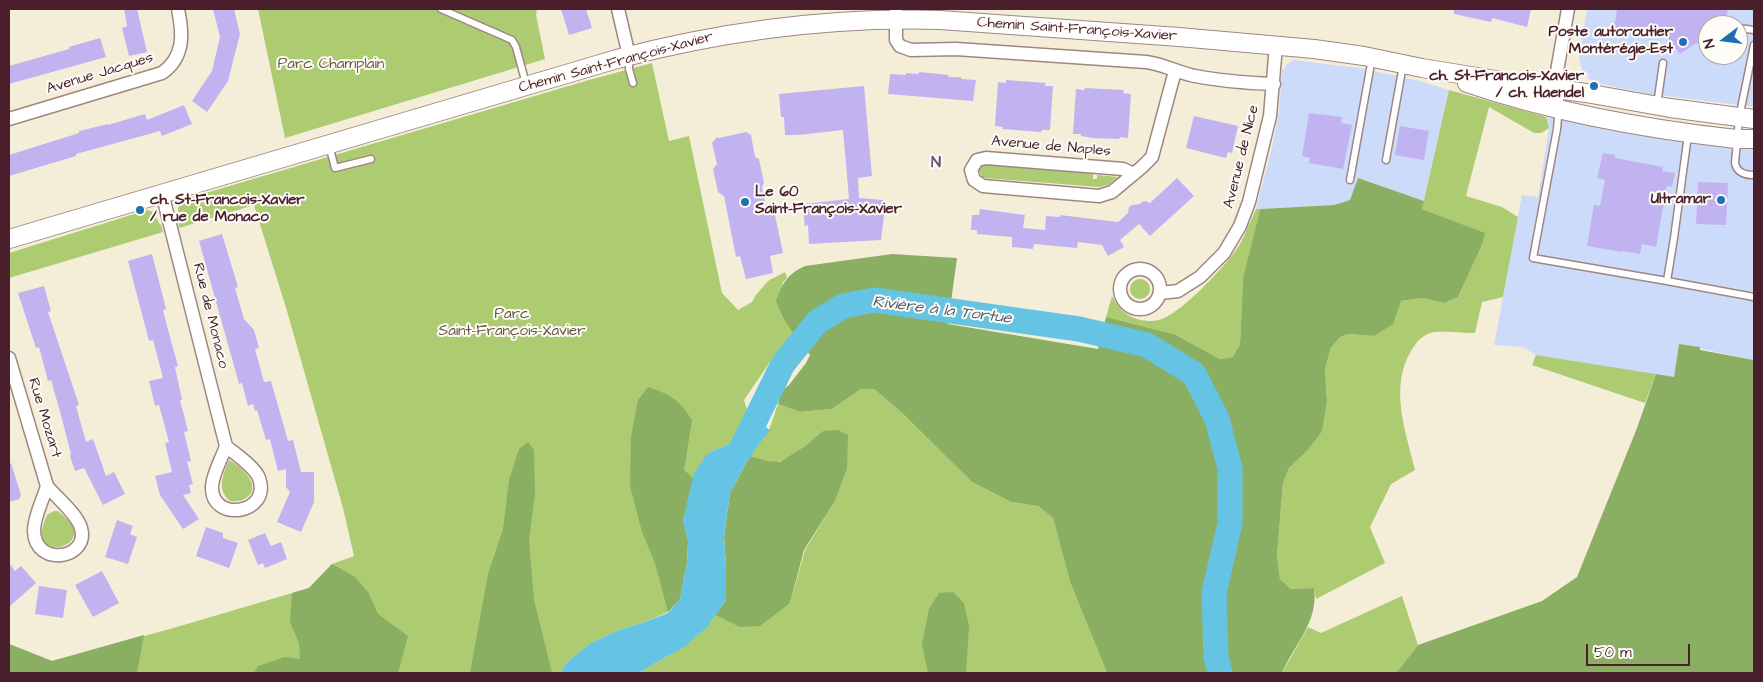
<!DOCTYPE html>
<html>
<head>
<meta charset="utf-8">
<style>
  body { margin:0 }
  #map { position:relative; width:1763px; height:682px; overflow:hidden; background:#f4eed9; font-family:"Architects Daughter",sans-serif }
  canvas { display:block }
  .frame { position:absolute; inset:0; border:10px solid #4a1f2b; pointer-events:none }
  .north { position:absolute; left:1698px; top:15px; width:50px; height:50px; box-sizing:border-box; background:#fdfcf7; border:1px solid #b5a4a5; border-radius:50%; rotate:255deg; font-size:14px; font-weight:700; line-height:20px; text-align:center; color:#4a1f2b }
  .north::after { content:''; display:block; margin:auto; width:18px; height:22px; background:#1f6fb2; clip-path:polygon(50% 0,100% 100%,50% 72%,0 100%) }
  .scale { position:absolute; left:1586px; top:644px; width:104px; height:22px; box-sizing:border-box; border:2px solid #4a1f2b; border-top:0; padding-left:6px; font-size:15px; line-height:18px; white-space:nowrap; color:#4a1f2b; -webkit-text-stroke:4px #fdfcf7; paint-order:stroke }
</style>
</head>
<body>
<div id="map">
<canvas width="1763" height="682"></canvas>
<div class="frame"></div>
<div class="north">N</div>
<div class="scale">50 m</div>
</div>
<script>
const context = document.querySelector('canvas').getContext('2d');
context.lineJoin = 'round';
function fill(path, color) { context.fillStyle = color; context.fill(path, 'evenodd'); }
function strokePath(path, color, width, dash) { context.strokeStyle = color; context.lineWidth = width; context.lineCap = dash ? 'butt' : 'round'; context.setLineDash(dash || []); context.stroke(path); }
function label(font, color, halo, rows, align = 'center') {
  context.font = font + ' "Architects Daughter",sans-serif'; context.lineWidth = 4; context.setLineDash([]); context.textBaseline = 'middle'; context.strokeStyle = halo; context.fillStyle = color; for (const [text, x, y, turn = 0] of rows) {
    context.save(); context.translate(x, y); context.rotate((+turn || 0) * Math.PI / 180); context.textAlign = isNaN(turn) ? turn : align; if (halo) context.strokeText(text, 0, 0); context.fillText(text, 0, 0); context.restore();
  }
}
fill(new Path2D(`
  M1587,9h167v98l-105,-13 -53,-11 -8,-4v-6h-5l-4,-14zM1708,25h30v30h-30z
  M1294,60l65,8 57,12 33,10 -25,111 -66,-23 -8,22 -16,5 -78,4 17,-65 6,-32 3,-41 3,-2 1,-4 4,-3z
  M1546,117l127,23 81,9v211l-75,-16 -5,34 -138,-23 -13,-8 -29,-2 28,-150 16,2 11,-69z`), '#cbdbf9');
fill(new Path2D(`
  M258,9h279l-1,6 9,44 -260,79z
  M652,63l17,78 20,-5 33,157 16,17 14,-8 4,-7 12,-14 17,-9 2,6 -4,4 -4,27 15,25 -22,25 -28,41 4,14 -19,30 -21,9 -25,67 5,21 -8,58 -12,13 -23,10 -26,8 -28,13 -25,20 -6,10h-551v-29l43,17 118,-32 139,-41 23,-24 22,-8 -11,-48 -56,-197 -33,-106 -75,23c-1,-7 0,-12 -1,-20l4,-8 407,-120z
  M1449,90l97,27 3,11 -8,5h-7l-45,-26 -23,89 36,11 16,10 -15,80 -21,5 -7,31c-8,0 -40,-3 -45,0 -10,4 -14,10 -19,18 -22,37 -5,81 4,119l-24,14 -21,43 15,36 -69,36 -2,-11 -23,1 -11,-10 -3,-23 6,-73 6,-15 17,-16 21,-51 -2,-32 6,-21 9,-11 9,-3 25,2 27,-35 22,-3 21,5 14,-6 24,-52 2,-12 -62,-24z
  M986,164l107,10v5h4v-4l21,2 -10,8 -9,2 -114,-9 -3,-1 -3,-7 2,-4z
  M1256,209h4l-17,68 -3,67 -7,13 -13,2 -46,-25 -68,-17 6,-21c9,19 26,28 47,24 21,-5 70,-57 81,-76 6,-11 11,-24 16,-35z
  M147,210l7,2 5,11 2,2 2,7 -154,46v-25z
  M1130 289a10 10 0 1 1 20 0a10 10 0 1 1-20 0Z
  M1536,355l119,19h1l-11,29 -113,-38z
  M861,389h13l26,22 72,71 39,20 27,4 15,12 17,64 37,91h-469c29,-16 58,-31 77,-58l24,12 51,-24 15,-53 30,-49 -12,-70c-12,10 -27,25 -42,30 -9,4 -22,-2 -31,-5l19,-26 9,-26 22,8 32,-3z
  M229,460c6,3 17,12 21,19 8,15 -6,24 -20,22 -14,-12 -7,-26 -1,-41z
  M54,511h4c4,4 11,9 14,14 13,22 -33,34 -30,5 1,-5 3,-10 5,-15z
  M1402,596l16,49 -22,28h-114l26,-46 13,6z`), '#adcb71');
fill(new Path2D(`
  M1358,178l66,23 -2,8 63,24 -3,12 -24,52 -14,6 -21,-5 -22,3 -8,23 -19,12 -25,-2 -9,3 -9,11 -6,21 2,32 -5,30 -16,21 -17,16 -6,15 -6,73 3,23 11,10 23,-1c5,33 -20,57 -32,85h-175l-37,-91 -17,-64 -15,-12 -27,-4 -39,-20 -72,-71 -26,-22h-13l-29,20 -32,3 -22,-8 3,-13 8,-6 17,-22 4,-8c-13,-17 -27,-33 -34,-54 7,-18 10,-26 29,-35l87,-12 65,4 -9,66 150,25 8,-32 68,17 46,25 13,-2 7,-13 3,-67 17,-68 74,-4 16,-5z
  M1679,344l21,3v3l54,10v313h-358l22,-28 124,-44 35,-24 60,-149 19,-54 18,3z
  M648,387c24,8 31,13 44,33l-8,50 9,8 -10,43 5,20 -1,22 -7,36 -12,13 -13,-49 -13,-31 -12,-46 1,-49 7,-37z
  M838,430l10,5 -1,33 -12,33 -31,49 -14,53 -30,23 -21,1 -24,-12 11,-15v-33l-2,-30 6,-44 20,-37 17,5 13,1 24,-15 19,-16z
  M528,442l6,8 1,43 -6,48 5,59 18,73h-82l18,-99 15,-45 6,-49 10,-31z
  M332,564l23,13 13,15 10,22 30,22 -10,37h-144l4,-7 27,-9 15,2 -1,-16 -9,-21 2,-29 17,-5z
  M953,592l11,11 5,23 -3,47h-38l-6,-29 7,-35 10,-16z
  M144,635l-7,38h-128v-29l43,17z`), '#8aaf63');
fill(new Path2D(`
  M748,414l22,16 -20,26 -20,37 -6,44 2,30v33l-19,27 -23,20 -46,26h-78l6,-10 25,-20 28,-13 26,-8 23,-9 12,-14 7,-36 1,-22 -5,-20 11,-48 14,-20 21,-9z`), '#65c4e3');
strokePath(new Path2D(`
  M741,449l42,-85 34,-42 26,-16 31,-6 205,29 68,16 47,29 23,45 13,49v55l-16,70 2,64 4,16`), '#65c4e3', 25);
fill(new Path2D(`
  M124,9h13l10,43 -18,4 -7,-28 5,-2z
  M213,9h21l6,25 -12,47 -21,31 -15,-11 20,-30 8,-34z
  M561,9h25l6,19 -23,7z
  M1454,9h77l-4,18 -35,-9 -1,4 -37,-8z
  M1617,9h111l-3,16h-17v20l-12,-2 -16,11 -12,-16 -54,-9z
  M100,38l6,19 -97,27v-18l60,-17v-2z
  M919,72l30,3 -1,2h13v2l15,1 -3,21 -85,-7 2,-20 16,1v-2l13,1z
  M1006,80l40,3 -1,3h8l-3,44h-8l-1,2 -39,-3 1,-2 -8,-1 3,-44 8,1z
  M864,86l8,90 -14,2 1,20 24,2 1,16 -3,24 -72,4 -1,-19 -3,1 -3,-22 47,-5 -6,-69 -45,5h-13l-1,-18h-3l-2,-23z
  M1085,88l39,2 -1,3 8,1 -3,44 -8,-1 -1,2 -26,-1 -12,-2v-2h-8l3,-45 8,1z
  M184,105l8,19 -30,12 -2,-5 -84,23v2l-67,20v-21l70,-22v-2l29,-7v1l37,-11 2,6z
  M1309,113l33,4 -1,6 11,2 -9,44 -34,-6 1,-5 -8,-2z
  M1194,116l44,10 -6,27 -4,-1 -2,6 -40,-10z
  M1400,126l29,5 -5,29 -29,-5z
  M746,132l5,3 4,22 4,2 5,24 -2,4 5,24 8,4 8,38 -13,3 3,17 -27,6 -6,-23 -4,1 -12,-61 -6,-4 -5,-23 4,-5 -5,-21 5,-6 2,1z
  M1603,153l12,2v3l48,9 -1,4 13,2 -3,14 -5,-1 -11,61 -14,-3 -2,10 -17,-3 -1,1 -35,-6 7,-41 6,1 5,-26 -8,-2z
  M1177,178l17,18 -44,40 -11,-12 -19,16 4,7 -16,9 -6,-11 -24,-3 -1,6 -43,-4 -1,5 -21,-2v-10l-35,-3v-4h-6l1,-15h7l1,-6 45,6 -2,13 22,2 1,-14 14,1v-2l58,7 10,-9 1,-6 3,-2 8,-1 2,-2 4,-1 4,2z
  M1698,182l30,1 -2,42 -30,-1z
  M222,234l16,53 -3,1 9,31 10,11 5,18 -4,1 9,33 7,-1 17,60 5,-1 8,32h13v30l-13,30 -24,-10 13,-30 -4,-5v-18l-8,2 -8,-32 -4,1 -9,-30 -2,1 -2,-7 -5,2 -6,-23 -3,1 -8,-29 -32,-114z
  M152,254l14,55 -3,1 4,16 11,40 -3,1 7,33h-2l8,31 -4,1 7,29 -4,1 6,22 -4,1 2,8 -8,2 16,24 -16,10 -23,-34 -5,-19 17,-4 -7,-29 4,-1 -10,-37 -4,1 -6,-25 14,-3 -10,-38 -4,1 -21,-80z
  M44,286l7,25 -3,1 31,93 -3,1 10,36 7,-3 13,37 8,-4 11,22 -22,11 -19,-37 -9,3 -5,-15 1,-2 -10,-39 -10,-35 -3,1 -9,-34 -3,1 -18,-55z
  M11,463l10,32 -2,4 -10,3v-38z
  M117,520l16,6 -3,8 7,3 -9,27 -23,-7z
  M206,527l17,6v5l15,5 -9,25 -33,-12z
  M265,533l6,13 10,-4 6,17 -22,9 -2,-5 -5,2 -10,-25z
  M9,563l6,8 6,-5 15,17 -27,24z
  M102,571l17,32 -26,14 -18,-32z
  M39,586l28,4 -4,28 -28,-4z`), '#c1b3f0');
const lane = new Path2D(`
  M441,9l71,31 4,7 10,37
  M1738,28l16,2
  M1754,45l-15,73 -4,45c2,10 10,12 19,12
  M629,58v11l4,14
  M1657,105l6,-42
  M1558,111v7l-1,11 -24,129 134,23 7,-43 14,-103
  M329,145l6,23 36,-9
  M1386,160l17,-95
  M1350,180l22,-122
  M1667,281l87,16`);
const street = new Path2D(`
  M618,9l11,47
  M896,9v31l4,6 11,4 45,-1 190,13c17,2 33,11 49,14 26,5 53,7 79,8
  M1557,109v-38l11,-62
  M9,119l153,-46c23,-16 21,-40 16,-64
  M1134,174l-11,-5 -137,-11 -9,2 -6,10 3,10 9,6 116,10 13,-4 30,-25 10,-10 23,-86
  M162,193l64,253
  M1120 289a20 20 0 1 1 40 0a20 20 0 1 1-40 0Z
  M1160,293l18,-2 22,-14 24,-24 16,-27 9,-24 21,-86 6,-71
  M9,358l38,128
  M226,446c9,8 29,21 33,32 13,37 -49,45 -47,8 1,-13 10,-28 14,-40z
  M47,486c10,12 30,28 34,42 9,31 -46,40 -47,3 0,-15 9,-31 13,-45z`);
const secondary = new Path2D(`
  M1467,83c88,30 178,46 269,56h18
  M9,239l608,-180c106,-28 214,-42 323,-39l239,17 135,12 50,7 58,12 104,17 60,8 84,15 84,11`);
strokePath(lane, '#9f8682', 9);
strokePath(street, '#9f8682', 15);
strokePath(secondary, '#9f8682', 20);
strokePath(lane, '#fff', 6);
strokePath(street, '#fff', 12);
strokePath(secondary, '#fff', 18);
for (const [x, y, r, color] of [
  [1683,42,5,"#1f6fb2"],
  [1594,86,5,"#1f6fb2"],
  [1721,200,5,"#1f6fb2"],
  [745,202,5,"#1f6fb2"],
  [140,210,5,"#1f6fb2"]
]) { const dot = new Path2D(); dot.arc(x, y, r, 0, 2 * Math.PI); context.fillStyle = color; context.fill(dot); strokePath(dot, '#fdfcf7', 2); }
label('15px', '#4a1f2b', '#fdfcf7', [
  ["Chemin Saint-François-Xavier",1077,30,4],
  ["Chemin Saint-François-Xavier",616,63,-15],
  ["Avenue Jacques",100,74,-17],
  ["Avenue de Naples",1051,147,5],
  ["Avenue de Nice",1242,157,-76],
  ["Rue de Monaco",210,316,76],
  ["Rue Mozart",44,418,73]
]);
label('bold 15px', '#4a1f2b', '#fdfcf7', [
  ["Poste autoroutier",1673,33],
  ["Montérégie-Est",1673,50],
  ["ch. St-Francois-Xavier",1584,77],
  ["/ ch. Haendel",1584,94],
  ["Le 60",755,193,"left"],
  ["Saint-François-Xavier",755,210,"left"],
  ["Ultramar",1711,200],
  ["ch. St-Francois-Xavier",150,201,"left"],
  ["/ rue de Monaco",150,218,"left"]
], 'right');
label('15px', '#685340', '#fdfcf7', [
  ["Parc Champlain",331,65],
  ["Parc",512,315],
  ["Saint-François-Xavier",512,332]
]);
label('bold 16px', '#745370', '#fdfcf7', [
  ["N",936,164]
]);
label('italic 16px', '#53596b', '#fdfcf7', [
  ["Rivière à la Tortue",942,311,7]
]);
</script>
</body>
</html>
